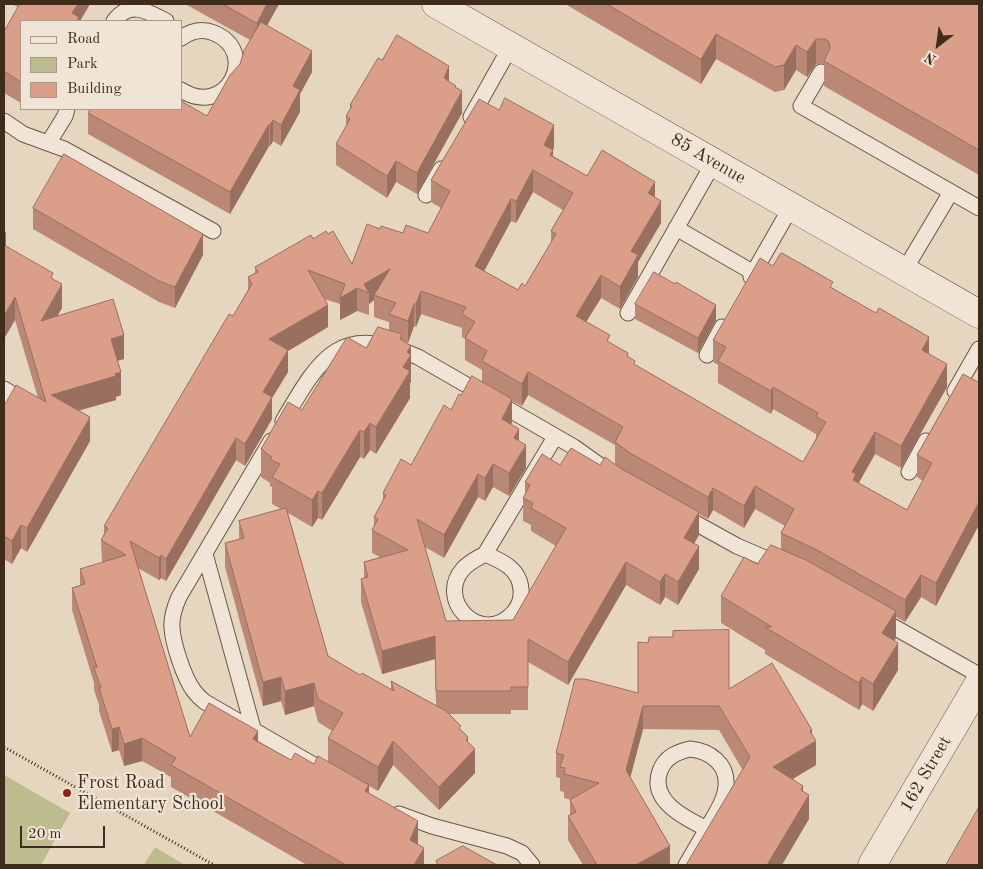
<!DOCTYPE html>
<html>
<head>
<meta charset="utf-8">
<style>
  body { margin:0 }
  #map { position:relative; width:983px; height:869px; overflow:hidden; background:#e6d6bf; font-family:"Old Standard TT",serif }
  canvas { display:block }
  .frame { position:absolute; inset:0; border:5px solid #3f2c1b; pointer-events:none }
  .legend { position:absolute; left:20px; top:20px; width:162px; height:90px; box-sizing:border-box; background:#efe4d5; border:1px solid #a99a8b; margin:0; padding:6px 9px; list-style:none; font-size:15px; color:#3f2c1b }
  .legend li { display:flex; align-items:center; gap:10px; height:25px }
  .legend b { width:25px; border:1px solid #a99a8b }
  .north { position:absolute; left:913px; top:20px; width:50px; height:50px; -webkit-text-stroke:4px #efe4d5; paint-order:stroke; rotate:210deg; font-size:14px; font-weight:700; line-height:20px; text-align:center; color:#3f2c1b }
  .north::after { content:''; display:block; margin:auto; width:18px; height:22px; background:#3f2c1b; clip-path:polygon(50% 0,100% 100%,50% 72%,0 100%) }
  .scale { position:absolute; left:20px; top:826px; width:85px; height:22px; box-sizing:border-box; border:2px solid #3f2c1b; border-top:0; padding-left:6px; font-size:15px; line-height:18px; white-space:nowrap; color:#3f2c1b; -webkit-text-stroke:4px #efe4d5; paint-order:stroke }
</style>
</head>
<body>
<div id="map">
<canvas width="983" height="869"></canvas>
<div class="frame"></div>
<ul class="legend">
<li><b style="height:6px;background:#efe4d5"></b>Road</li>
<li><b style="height:14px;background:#bcbc8e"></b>Park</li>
<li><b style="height:14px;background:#db9e89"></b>Building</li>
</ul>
<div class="north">N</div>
<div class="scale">20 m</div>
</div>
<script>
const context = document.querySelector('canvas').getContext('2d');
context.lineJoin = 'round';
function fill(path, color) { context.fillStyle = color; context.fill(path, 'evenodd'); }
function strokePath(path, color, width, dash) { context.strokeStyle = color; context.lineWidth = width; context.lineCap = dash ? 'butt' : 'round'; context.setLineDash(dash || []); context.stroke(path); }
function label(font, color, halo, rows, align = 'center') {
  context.font = font + ' "Old Standard TT",serif'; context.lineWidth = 4.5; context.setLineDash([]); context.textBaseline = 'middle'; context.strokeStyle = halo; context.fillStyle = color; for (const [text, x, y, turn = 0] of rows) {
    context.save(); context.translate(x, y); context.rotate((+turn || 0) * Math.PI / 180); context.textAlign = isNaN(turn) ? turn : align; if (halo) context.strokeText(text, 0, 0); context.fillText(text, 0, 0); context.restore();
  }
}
fill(new Path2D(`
  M4,775l66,38 -29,52h-37z
  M155,847l30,18h-41z`), '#bcbc8e');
const lane = new Path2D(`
  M114,21c16,-21 33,-10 52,0
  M181,38c10,-7 21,-10 33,-5 46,19 13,86 -33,57
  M821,72l-20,34 178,102
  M471,117l40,-71
  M4,121l19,13 41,15 149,82
  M49,142l16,-26 2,-7
  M426,195l15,-26
  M676,228l78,45
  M904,271l47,-79
  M751,277l40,-70
  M628,313l86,-151
  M707,355l15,-28
  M4,389l5,3 -5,10
  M955,391l24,-42
  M283,421c37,-63 56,-99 135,-64l156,90 42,30
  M271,441l-92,156c-4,9 -8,20 -7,31 1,16 12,50 22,63 3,4 7,8 11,11l107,62
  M909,472l17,-31
  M681,515l56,31 44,19
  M205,554l49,178
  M485,554c17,7 35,15 36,36 1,10 -4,20 -12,27 -30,26 -73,-17 -46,-48 6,-7 15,-11 22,-15z
  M485,554l70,-117
  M878,618l101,57
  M690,749c20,2 38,15 36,37 -1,15 -12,30 -19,43 -22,-11 -58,-28 -47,-58 5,-14 17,-19 30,-22z
  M399,814l33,12 75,20 15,7 10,12
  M686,865l21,-36`);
const street = new Path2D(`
  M436,4l543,310
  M872,865l107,-182`);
strokePath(lane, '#695644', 17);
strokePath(street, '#695644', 29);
strokePath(new Path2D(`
  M4,747l210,118`), '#3f2c1b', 3, [1, 2.5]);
strokePath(lane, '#efe4d5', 15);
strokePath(street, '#efe4d5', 28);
fill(new Path2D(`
  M12,4h78l-10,17h-59v82l-17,-10v-61l14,-25z
  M185,4h94l-12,21 45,47 -12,22v18l-19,34 -8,-5 -3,5h-1l-39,68 -142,-80v-21l119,3 33,-52 10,-24z
  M565,4h414v171l-155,-89v-22h-8l-9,13 -11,-7 -12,20 -9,2 -59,-33 -15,25z
  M382,60l67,22 7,6 6,25 -45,81 -21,-12 -9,16 -51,-33v-21l10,-17v-11l4,-7v-4z
  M554,147l-1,3v6l34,20 68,21 6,26 -23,39v15l-18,32 -19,-11 -15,24 24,21 18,14 7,8 168,97 13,-24v-4l-43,-25 -2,5 -53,-31v-18l-5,-3v-22l60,-74 60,22 96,66 18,33 -46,81 -26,-14 -16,29 48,27 16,-29 -6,-4v-22l46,-81 -27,232 -15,-9 -16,25 -9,-5v21l-2,3 4,29 -25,41 -11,-7 -3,6 -94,-56v-4l-44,-27v-27l36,-32 24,-15v-16l4,-7 -30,-17 -11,19 -31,-18 -5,9 -9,-5v21l-5,8 5,26 -21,36 -13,-8 -5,8 -34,-20 -58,100 -40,-23v48h-17v4h-62l12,16 7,13 7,30 -36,37 -46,-45 -15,26 -9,-5v7l49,51 6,21h-117l-136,-78v-10l-29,-16 -18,5 -5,-16 -7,2 -13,-41v-6l-5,-15v-7l-22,-73v-22l8,-3v-16l22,-6 -1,-23 3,-4v-10l129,-210 15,-26v-13l7,-4v-6l58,-28 39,25 28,-35 23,4h25l13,-25 -10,-6v-22zM533,192l30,18 -12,21v12l-26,43 -7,4 -34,-19 27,-50 5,2zM324,299l16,5v16l17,-9 12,4v-11l5,-4v17l15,5v8l-23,18 -64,62 -41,39v28l9,6v3l2,1v17l9,5 -42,12v18l-14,4v24l38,139 18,-5 4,14 29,-9 4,16 14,9 -4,7v23l-14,3 -23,-4 -33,-19 -68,-4 -52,-169 21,12 2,-2 5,3 70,-121 9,6 27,-47v-21l16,-26v-21l40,-24zM421,314l41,14v9l3,2v21l17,10v11l-21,14 -50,70 -28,28v9l-9,15v9l-2,4v23l8,4 -16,5v16l-3,1v23l21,72 53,-15 1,46 -45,-24v8l-31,-14 -32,-19 -40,-143 24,14 6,-9 4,2 38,-63 4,2 6,-9 6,4 34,-56v-15l1,-1v-36l-8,-5 5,2 6,-17 2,1zM528,395l87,50v19l-15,1h-40l-35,17v13l-2,3v23l8,4v6l25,15 -43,74 -67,1 -21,-74 19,11 34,-61 7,4 8,-14 16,9 17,-28 -7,-27 -8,-16 1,-3v-21l10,5z
  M33,208l170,47 -28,53 -16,-6 -126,-73z
  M6,246l47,33 9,29 -5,8 67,43 -6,2 3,34 -5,2v3l-38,11 12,30 -63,111 -6,-4 -9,16 -8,-5v-153l34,-8 -23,-78z
  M635,304l81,16 -18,33 -63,-34z
  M729,689l83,46 4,30 -24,14 11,13 6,27 -67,-50 -23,-39 -76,-1 -13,48 40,88h-87l-15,-25v-24l2,-1v-15h1l-7,-2v-6l-4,-1v-13l-4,-1v-24l82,-60z`), '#bc8876');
fill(new Path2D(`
  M78,4h12l-10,17h-8v-8z
  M267,4h12l-22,40v-21z
  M716,34v25l-15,25v-25z
  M816,39v25l-9,13v-25z
  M796,45v25l-12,20v-25z
  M312,51v21l-12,22v18l-19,34v-21l12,-39z
  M449,66v21l-5,-9z
  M456,86v17l6,-12v22l-45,81v-21z
  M273,120v21l-3,5v-21z
  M269,124v22l-39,68v-22z
  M554,125v22l-1,3v22l-9,-27z
  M396,161v21l-9,16v-22z
  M533,170v22l-17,31v-22z
  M655,182v22l-7,-11z
  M511,199v22l-36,67v-22z
  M661,201v22l-23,39v15l-18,32v-22l11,-36z
  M6,231v24l-2,4v-23z
  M203,234v21l-28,53v-21z
  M390,269l-16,26v5l-5,4v-11l-5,-9z
  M601,275v23l-25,40v-22z
  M62,284v24l-21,36v-23z
  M357,288v23l-17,9v-22z
  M421,291v23l-5,13v-23z
  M15,297v23l-11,19v-23z
  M414,304v22l-6,17v-22z
  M328,305v22l-40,24v21l-16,26v21l-27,47v-22l18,-52 6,-53z
  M716,305v15l-18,33v-15z
  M124,335v24l-13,3v-23z
  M929,337v22l-7,-9z
  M411,346v36l-1,1v15l-34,56v-27l27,-60 4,-15z
  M947,364v23l-46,81v-22z
  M121,372v23l-5,2v3l-65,18v-23z
  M528,372v23l-6,11v-22z
  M773,387v22l-2,5v-23z
  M512,399v23l-10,20v-23z
  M90,417v24l-63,111v-24z
  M370,423v27l-6,9v-27z
  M519,429v23l-5,-14z
  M360,430v27l-38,63v-27z
  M875,432v22l-19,33v10l-4,-25z
  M236,438v22l-70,121v-22z
  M526,445v23l-17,28v-23z
  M493,464v23l-8,14v-23z
  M478,474v23l-34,61v-23z
  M755,486v23l-11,19v-22z
  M713,488v22l-5,9v-22z
  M318,491v27l-6,9v-27z
  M979,502v23l-43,81v-23z
  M699,512v23l-15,26v-23z
  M21,525v23l-9,16v-23z
  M699,546v23l-21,36v-23z
  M161,555v23l-2,2v-22z
  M626,562v23l-58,100v-23z
  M665,574v23l-5,8v-23z
  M921,575v22l-16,25v-22z
  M896,611v27l-14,23v-28z
  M435,636v23l-53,15v-23z
  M898,643v27l-25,41v-27z
  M281,677v24l-18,5v-24z
  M862,677v27l-3,6v-27z
  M314,683v23l-29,9v-24z
  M643,706v23l-17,65v-24z
  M119,727v23l-7,2v-23z
  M812,730v13l4,-2v24l-43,26v-24l37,-36z
  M258,731v22l-5,-14z
  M468,737v19l7,-7v24l-36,37v-23l27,-47z
  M142,738v23l-18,5v-22z
  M393,741v24l-15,26v-24z
  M369,785v22l-4,-16z
  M803,786v19l6,-10v24l-27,46h-15z
  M418,821v23l-8,18v-22z
  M670,846v19h-34z
  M424,848v17h-10z`), '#996f60');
const building = new Path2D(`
  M20,4h58l-6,9 7,4 -2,4h-56v61l-17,-11v-39z
  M223,4h44l-10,19z
  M607,4h372v146l-155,-89 6,-13 -1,-6 -4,-3h-9l-9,13 -11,-7 -12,20 -9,2 -59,-33 -15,25z
  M261,22l51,29 -19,35 7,4 -19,35 -8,-5 -3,5 -1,-1 -39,68 -142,-79 2,-4h91v-8l26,15 23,-41 10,-11 4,-13z
  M397,35l52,31 -5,12 12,8 -1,1 7,4 -45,82 -21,-12 -9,15 -51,-32 14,-25 -4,-3 6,-10 -2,-1 28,-47 4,2z
  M505,98l49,27 -10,20 9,5 -3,5 37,21 15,-26 53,32 -7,11 13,8 -30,50 7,4 -18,32 -19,-12 -25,41 34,19 -3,6 21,12 -1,3 8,5 -1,3 169,98 23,-40 -10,-5 2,-4 -45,-26 -2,4 -53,-30 8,-14 -13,-7 47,-82 13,8 7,-12 2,-1 51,29 -3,5 46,26 3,-5 50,29 -7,13 25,14 -46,82 -26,-14 -23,40 4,2 -3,6 54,30 25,-47 -15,-8 46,-81 15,8 1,-2v122l-43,81 -15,-8 -16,25 -90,-51 -34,-16 13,-24 -39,-23 -11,20 -31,-18 -5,9 -78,-44 -15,-11 8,-15 -95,-55 -6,12 -40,-23 5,-10 -22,-13 10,-16 -13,-8 4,-7 -45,-16 -5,13h-2l-6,17 -19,-7 7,-11 -22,-8 16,-26 -26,15 5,9 -12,-5 -17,10 5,-14 -37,-14 20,35 -59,34 19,11 -25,42 9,5 -27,47 -9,-6 -70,121 -5,-4 -2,3 -29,-17 60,196 19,-34 49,28 -5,8 38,21 4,-7 19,11 4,-8 51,29 -4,6 53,30 -8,19 14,8 -10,17h-68l-175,-100 5,-7 -34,-20 -18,6 -5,-17 -7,2 -13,-41h2l-7,-20 3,-1 -25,-79 13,-4 -5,-15 46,-14 -25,-15 7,-12 -4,-2 125,-212 4,2 19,-32 -4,-7 10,-5 -3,-5 56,-32 2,4 13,-8 2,3 5,-3 19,33 15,-40 13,5 1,-3 22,7 3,-8 22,8 22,-42 -19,-11 48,-81 20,11zM533,170l40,23 -22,38 5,3 -31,52 -3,-3 -4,7 -43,-24 36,-67 5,2z
  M64,154l139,80 -28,53 -16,-6 -126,-73z
  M4,245l49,28 -2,5 11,6 -21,37 72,-22 11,36 -13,4 10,33 -6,2 1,2 -65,19 39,22 -63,111 -6,-3 -9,16 -8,-5v-130l12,-21 30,17 -31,-105 -11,19z
  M654,272l21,12 1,-2 40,23 -18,33 -63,-34z
  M378,327l24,7 -2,5 11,7 -4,6 4,3 -8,12 7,4 -34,56 -6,-4 -6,9 -4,-2 -38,63 -4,-2 -6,9 -40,-23 8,-13 -10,-5 2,-2 -11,-8 27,-47 14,8 45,-73 19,11z
  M472,376l40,23 -10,20 17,10 -5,9 12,7 -17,28 -16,-9 -8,14 -7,-4 -34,61 -27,-16 29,102 67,-1 53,-92 -35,-20 2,-5 -10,-5 7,-13 -5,-3 17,-28 18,11 11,-17 29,17 5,-8 15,11 79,44 -15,26 15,8 -21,36 -13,-8 -5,8 -34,-20 -58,100 -40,-23v48h-17v4h-75l-1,-55 -53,15 -21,-72 7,-2 -4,-15 44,-12 -36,-20 6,-11 -4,-2 12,-22 -3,-2 18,-34 10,6 33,-60 7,5 8,-16 2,1z
  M286,508l42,148 32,19 2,-2 32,18 -3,-10 55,30 15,15 -2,2 9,9 -2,3 9,9 -36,38 -46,-46 -15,26 -50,-29 15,-25 -25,-14 -4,-16 -29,8 -4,-14 -18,5 -38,-139 19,-5 -5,-17z
  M771,545l35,15 90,51 -14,22 16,10 -25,41 -11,-7 -3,6 -94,-56h7l-51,-31 23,-39 13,7z
  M729,630v59l43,-26 40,67 -2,1 6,10 -43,26 30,19 -2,4 8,5 -42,70h-81l64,-108 -31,-51h-76l-17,64 44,76 -34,19h-39l-29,-49 8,-4 -6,-12 29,-17 -35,-9 1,-6 -5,-1 4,-12 -8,-2 19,-74h10l53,14v-51l10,1 1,-6h24v-6z
  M979,807v58h-33z
  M463,846l34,19h-59l-2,-4z`);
fill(building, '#db9e89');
strokePath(building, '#996f60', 1);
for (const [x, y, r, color] of [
  [67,793,5,"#8f2418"]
]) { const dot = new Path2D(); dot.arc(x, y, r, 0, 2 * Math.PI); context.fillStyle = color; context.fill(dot); strokePath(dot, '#efe4d5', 2); }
label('18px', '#3f2c1b', '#efe4d5', [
  ["85 Avenue",708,159,30],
  ["162 Street",926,774,-60]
]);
label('18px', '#3f2c1b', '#efe4d5', [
  ["Frost Road",77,783],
  ["Elementary School",77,804]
], 'left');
</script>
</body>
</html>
